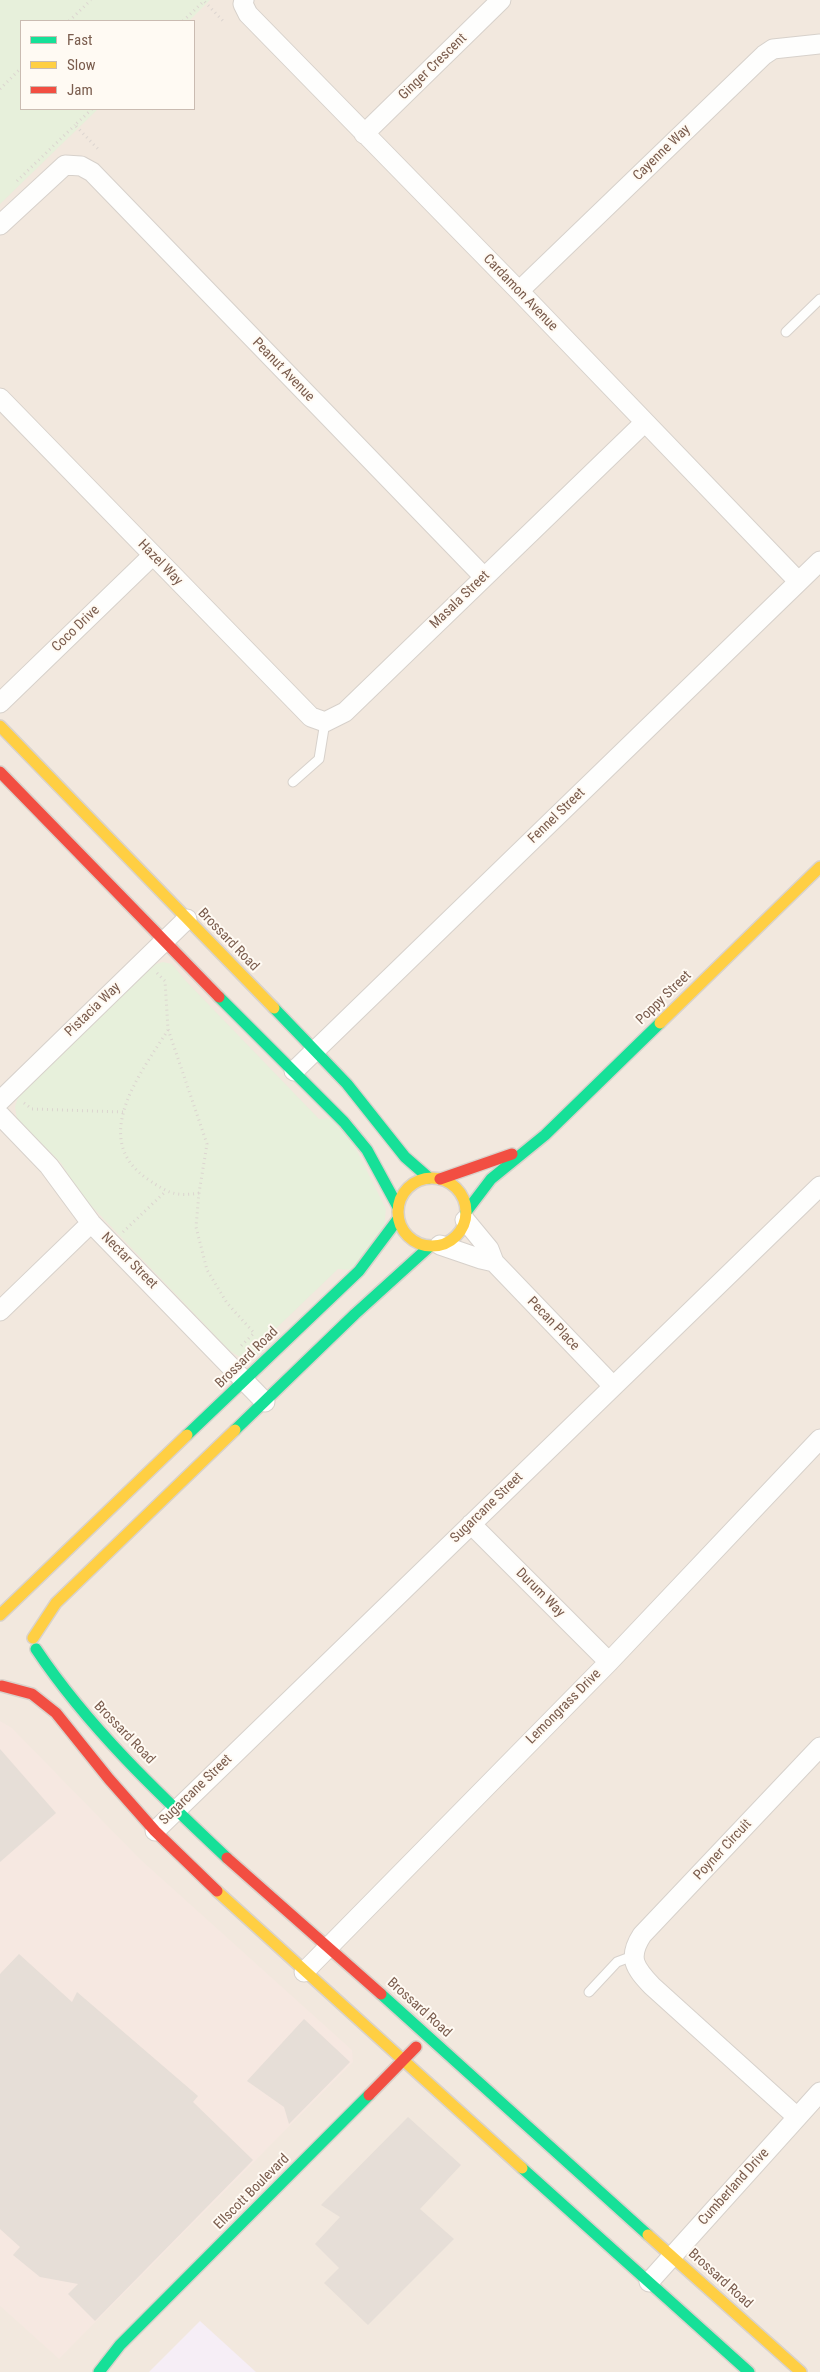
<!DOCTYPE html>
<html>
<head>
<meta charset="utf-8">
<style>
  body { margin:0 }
  #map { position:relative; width:820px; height:2372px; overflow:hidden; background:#f9f5f0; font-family:"Roboto Condensed",sans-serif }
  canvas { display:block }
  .legend { position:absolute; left:20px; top:20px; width:175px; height:90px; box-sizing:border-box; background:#fffaf3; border:1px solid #cabbb1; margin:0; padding:6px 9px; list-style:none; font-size:15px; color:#7a5c4d }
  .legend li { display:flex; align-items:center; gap:10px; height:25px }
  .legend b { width:25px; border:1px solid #cabbb1 }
</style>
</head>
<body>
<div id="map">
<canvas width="820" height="2372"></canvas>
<ul class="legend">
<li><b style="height:6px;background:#16e098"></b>Fast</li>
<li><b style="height:6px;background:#ffcf43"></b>Slow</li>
<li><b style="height:6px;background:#f24e42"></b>Jam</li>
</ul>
</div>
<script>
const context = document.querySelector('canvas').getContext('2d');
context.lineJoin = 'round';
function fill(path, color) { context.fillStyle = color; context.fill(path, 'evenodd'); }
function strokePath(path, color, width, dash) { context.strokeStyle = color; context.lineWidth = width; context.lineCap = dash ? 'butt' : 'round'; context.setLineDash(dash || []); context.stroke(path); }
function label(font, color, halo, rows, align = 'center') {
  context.font = font + ' "Roboto Condensed",sans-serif'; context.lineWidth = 4; context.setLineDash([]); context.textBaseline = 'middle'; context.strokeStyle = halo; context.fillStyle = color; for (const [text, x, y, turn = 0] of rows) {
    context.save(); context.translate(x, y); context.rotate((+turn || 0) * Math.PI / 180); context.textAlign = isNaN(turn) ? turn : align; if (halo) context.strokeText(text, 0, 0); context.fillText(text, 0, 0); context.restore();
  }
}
fill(new Path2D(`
  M0,0h820v2372h-820zM21,21h173v88h-173z`), '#f2e8de');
fill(new Path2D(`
  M0,1721l12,7 128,131 212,191 1,12 -294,297 -59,-53z`), '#f6e8e1');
fill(new Path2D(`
  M200,2321l56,51h-107z`), '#f6eef6');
fill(new Path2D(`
  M0,0h210l-21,21h-168v88h77l-98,95z
  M163,962l9,2 13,16 134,139 12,-1 21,23 34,68 -2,18 -30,43 -16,-1 -74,71 1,9c-14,13 -22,12 -37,0l-148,-155 -19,-31 -44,-44 -2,-12 3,-10 10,-11 124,-121z`), '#e7f0db');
fill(new Path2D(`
  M0,1749l56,64 -56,49z
  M19,1954l53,48 5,-10 121,104 -5,6 60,58 -158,161 -27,-27 10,-10 -38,-7 -27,-22 7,-8 -20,-18v-255z
  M304,2019l46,43 -61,62 -5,-17 -37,-26z
  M408,2117l53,48 -41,44 34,30 -86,86 -44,-42 15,-15 -24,-24 25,-27 -19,-12z`), '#e6ded7');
const lane = new Path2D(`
  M786,332l34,-33
  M293,782l26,-23 6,-37
  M589,1992l28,-30 16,-6`);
const street = new Path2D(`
  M244,0l-1,4 5,10 271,277 279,290
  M364,134l137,-134
  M0,225l65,-60 16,1 11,6 392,405
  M519,291l245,-236 9,-6 47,-5
  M0,398l311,319 14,5 20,-10 299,-289
  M0,703l152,-147
  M294,1071l526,-510
  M0,1101l187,-182
  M0,1115l49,51 42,57 174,179
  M465,1220l24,29 5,13 119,124
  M440,1245l41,14 13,3
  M0,1311l91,-88
  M471,1524l138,138
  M155,1831l665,-645
  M304,1972l305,-310 211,-223
  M797,2117l-145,-131c-17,-18 -25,-28 -10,-51l178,-188
  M649,2282l171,-190`);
const fast = new Path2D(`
  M219,997l125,125 23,28 31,57
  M274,1008l73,76 58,73 24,21
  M466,1212l25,-33 54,-44 115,-112
  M235,1430l120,-116 74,-67
  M187,1435l172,-164 39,-52
  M36,1649c52,78 123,145 191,209
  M381,1994l267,241
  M522,2168l227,204
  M99,2372l21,-27 249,-250`);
const slow = new Path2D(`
  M0,726l274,282
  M660,1023l160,-156
  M398 1212a34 34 0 1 1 68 0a34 34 0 1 1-68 0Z
  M0,1615l187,-180
  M33,1638l23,-35 179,-173
  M217,1891l305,277
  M648,2235l153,137`);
const jam = new Path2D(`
  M0,772l219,225
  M440,1179l72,-25
  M2,1686l30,8 24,19 53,66 46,52 62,60
  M227,1858l154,136
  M369,2095l47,-48`);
strokePath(lane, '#d7d1cb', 11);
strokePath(street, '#d7d1cb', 21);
strokePath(fast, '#d9d2cb', 14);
strokePath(slow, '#d9d2cb', 14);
strokePath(jam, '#d9d2cb', 14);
strokePath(new Path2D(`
  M69,21l22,-21
  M183,21l21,-20 20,21
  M0,89l21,-21
  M92,109l-17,16 23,24
  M17,181l58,-56
  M157,973l8,8 3,48 39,115 -8,49 -3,34 11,43 20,33 27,30 -15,15
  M168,1030c-28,44 -80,110 -19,150 19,13 27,17 50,13
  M24,1103l8,6 91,3
  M123,1232l43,-41`), '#dcd5d0', 3, [1, 4]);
strokePath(lane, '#fefefd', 9);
strokePath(street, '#fefefd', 19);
strokePath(fast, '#16e098', 11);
strokePath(slow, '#ffcf43', 11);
strokePath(jam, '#f24e42', 11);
label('14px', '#7a5c4d', '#fffaf3', [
  ["Ginger Crescent",433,67,-44],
  ["Cayenne Way",662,153,-44],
  ["Cardamon Avenue",520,293,46],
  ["Peanut Avenue",283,370,46],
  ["Hazel Way",160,563,46],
  ["Masala Street",460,600,-44],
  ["Coco Drive",76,629,-44],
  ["Fennel Street",557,816,-44],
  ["Brossard Road",228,940,46],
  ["Poppy Street",664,998,-44],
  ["Pistacia Way",93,1010,-44],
  ["Nectar Street",129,1261,45],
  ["Pecan Place",553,1324,46],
  ["Brossard Road",247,1358,-44],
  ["Sugarcane Street",487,1508,-44],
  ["Durum Way",540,1593,45],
  ["Lemongrass Drive",564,1707,-45],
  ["Brossard Road",124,1733,46],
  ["Sugarcane Street",196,1790,-44],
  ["Poyner Circuit",723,1850,-47],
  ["Brossard Road",419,2008,42],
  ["Cumberland Drive",734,2187,-48],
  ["Ellscott Boulevard",252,2192,-45],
  ["Brossard Road",720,2279,42]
]);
</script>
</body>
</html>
